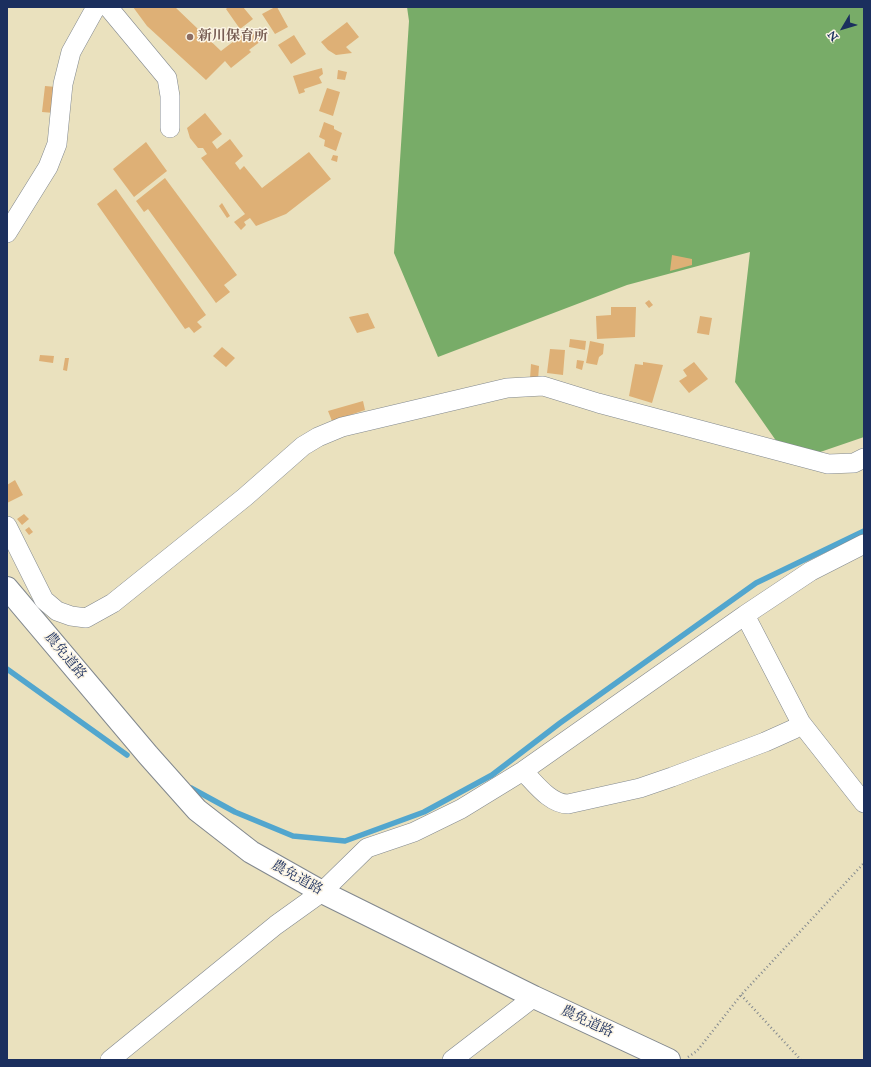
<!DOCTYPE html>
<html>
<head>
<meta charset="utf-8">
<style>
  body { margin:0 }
  #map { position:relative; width:871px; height:1067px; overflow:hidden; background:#eae1be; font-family:"IM FELL Great Primer",serif }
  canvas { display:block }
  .frame { position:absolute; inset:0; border:8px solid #1b2f5e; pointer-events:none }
  .north { position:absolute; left:823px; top:8px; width:40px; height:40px; -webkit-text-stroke:3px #fcf5e5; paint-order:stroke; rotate:232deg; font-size:11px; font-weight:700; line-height:16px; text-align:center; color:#1b2f5e }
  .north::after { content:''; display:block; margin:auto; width:14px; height:18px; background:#1b2f5e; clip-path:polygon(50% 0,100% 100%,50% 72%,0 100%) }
</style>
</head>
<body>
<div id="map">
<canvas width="871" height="1067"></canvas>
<div class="frame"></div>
<div class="north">N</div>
</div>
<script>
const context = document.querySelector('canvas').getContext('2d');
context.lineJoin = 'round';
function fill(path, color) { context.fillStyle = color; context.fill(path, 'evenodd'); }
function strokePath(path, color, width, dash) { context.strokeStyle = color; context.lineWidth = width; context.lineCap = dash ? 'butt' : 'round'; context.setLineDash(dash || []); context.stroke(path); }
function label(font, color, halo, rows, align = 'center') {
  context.font = font + ' "IM FELL Great Primer","Noto Serif JP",serif'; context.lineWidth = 3; context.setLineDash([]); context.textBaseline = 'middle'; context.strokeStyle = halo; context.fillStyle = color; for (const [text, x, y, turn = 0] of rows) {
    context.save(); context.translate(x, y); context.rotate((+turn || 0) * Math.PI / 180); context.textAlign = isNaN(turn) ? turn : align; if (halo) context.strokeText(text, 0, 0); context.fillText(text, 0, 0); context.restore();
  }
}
fill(new Path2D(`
  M407,7h457v430l-73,25 -56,-80 15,-130 -123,33 -189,72 -44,-104 15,-232z`), '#78ac68');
strokePath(new Path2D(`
  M7,669l120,86
  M191,788l44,24 58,24 52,5 79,-29 68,-37 68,-52 196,-140 108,-52`), '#52a6ce', 5.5);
fill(new Path2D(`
  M133,7h42l46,44 30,-23 10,13 -12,9 2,2 -20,16 -6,-7 -19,19 -59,-54z
  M228,7h15l10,12 -13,10 -14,-20z
  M275,7h2l11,20 -13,7 -13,-20z
  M347,22l12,15 -13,10 6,6 -16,2 -8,-5 -7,-8z
  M294,35l12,19 -15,10 -13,-19z
  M322,68l1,6 -4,3 3,6 -18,6 1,3 -6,2 -6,-18z
  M338,70l9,2 -2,8 -8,-1z
  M45,86l11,1 -2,26 -12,-1z
  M327,88l13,4 -7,24 -14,-5z
  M205,113l17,21 -10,8 5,7 13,-10 13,17 -8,7 5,7 4,-4 18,22 47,-36 22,27 -45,35 -30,12 -6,-8 -6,4 2,3 -5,5 -7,-8 11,-8 -44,-56 6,-4 -4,-6h-5l-8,-10 -3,-10z
  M324,122l10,4v3l8,4 -6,18 -12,-5 1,-6 -6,-3z
  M146,142l21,29 -33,26 -21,-28z
  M333,155l5,1 -1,6 -6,-2z
  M165,178l72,97 -13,10 6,7 -14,11 -68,-94 -4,3 -8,-11z
  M116,189l90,126 -9,7 5,5 -8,6 -5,-6 -4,2 -88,-125z
  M222,203l8,13 -3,2 -8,-12z
  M672,255l20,4v6l-22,6z
  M649,300l4,5 -4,3 -4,-5z
  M611,307h25l-1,30 -38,2 -1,-23 15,-1z
  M368,313l7,15 -18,5 -8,-16z
  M700,316l12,2 -3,17 -12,-2z
  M570,339l16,2 -1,9 -16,-3z
  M590,341l14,3 -1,10 -4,3 -2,8 -11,-2z
  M222,347l13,11 -9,9 -13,-11z
  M550,349l15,1 -2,25 -16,-2z
  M40,355l14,1 -1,7 -14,-2z
  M65,358h4l-2,13 -4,-1z
  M577,360l7,1 -2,9 -6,-2z
  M643,362l20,3 -11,38 -23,-7 6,-32 8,1z
  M694,362l14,17 -19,14 -10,-12 8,-5 -4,-6z
  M531,364l8,2 -1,14 -8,-1z
  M363,401l2,9 -33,11 -4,-10z
  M15,480l8,15 -16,8v-18z
  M24,514l5,5 -7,6 -5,-6z
  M29,527l4,5 -4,3 -4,-5z`), '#deb076');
const minor = new Path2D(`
  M108,7l59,71 3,18v32
  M7,233l41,-66 9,-23 6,-60 8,-32 25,-45
  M7,526l37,74 13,11 14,5 15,2 27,-15 132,-106 58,-51 15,-9 24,-10 165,-39 36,-2 55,17 230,61 26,-1 10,-5
  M745,615l56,108 63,80
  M523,771c12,12 27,33 45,33l72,-16 32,-11 93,-35 29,-13 7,-6
  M110,1060l166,-135 46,-33 45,-44 47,-16 47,-23 62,-38 222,-156 66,-44 53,-27
  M452,1060l82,-63`);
const tertiary = new Path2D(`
  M7,588l141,167 49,55 54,42 71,40 212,105 135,63`);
strokePath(minor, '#82888e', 20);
strokePath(tertiary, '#82888e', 24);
strokePath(new Path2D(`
  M741,995l60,65
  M688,1057l9,-6 44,-56 123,-132`), '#82888e', 2.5, [1, 3]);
strokePath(minor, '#fff', 19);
strokePath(tertiary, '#fff', 22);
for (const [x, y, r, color] of [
  [190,37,4,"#8d6e63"]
]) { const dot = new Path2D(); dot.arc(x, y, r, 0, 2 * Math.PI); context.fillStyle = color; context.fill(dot); strokePath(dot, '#fcf5e5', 1.5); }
label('bold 14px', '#785e54', '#fcf5e5', [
  ["新川保育所",198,37]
], 'left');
label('14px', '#1b2f5e', '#fcf5e5', [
  ["農免道路",65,656,50],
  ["農免道路",297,878,29],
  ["農免道路",587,1022,25]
]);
</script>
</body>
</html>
